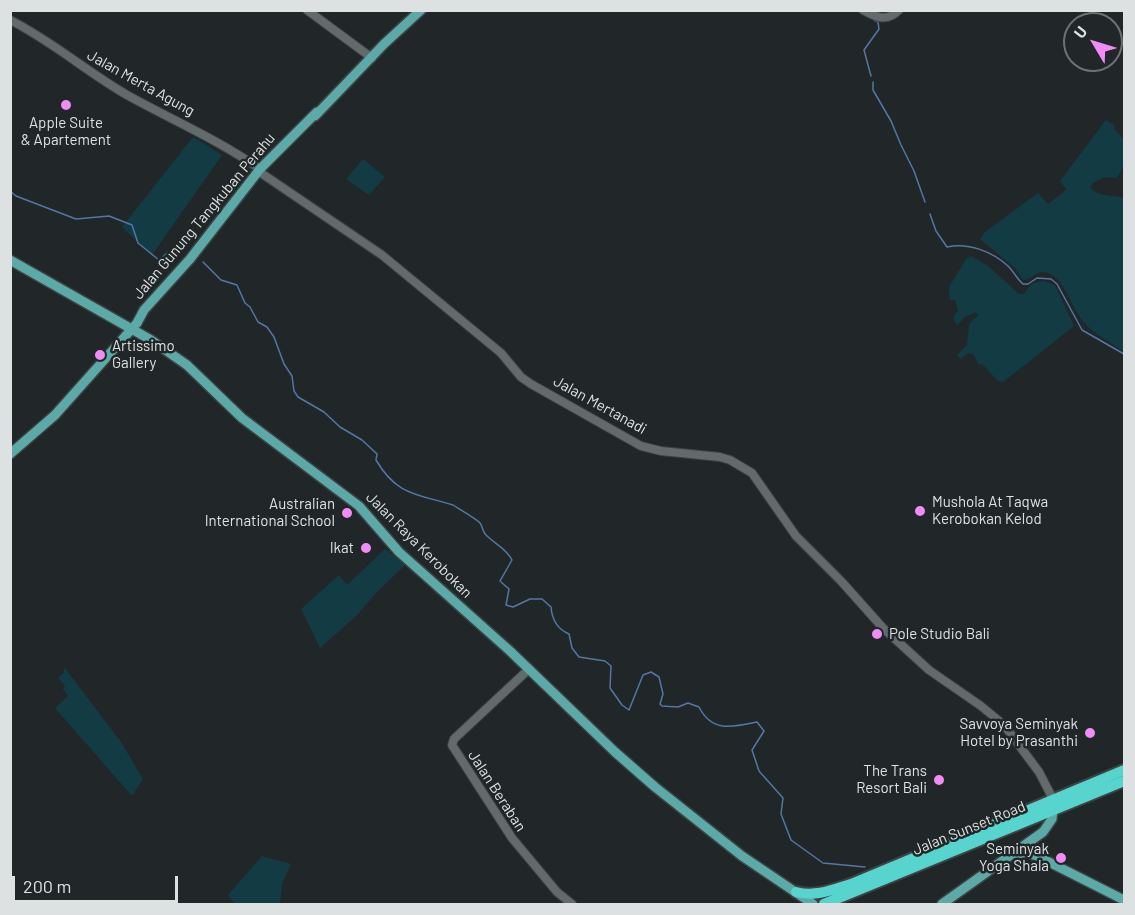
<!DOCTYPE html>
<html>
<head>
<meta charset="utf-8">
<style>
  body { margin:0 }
  #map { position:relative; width:1135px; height:915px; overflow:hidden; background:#212728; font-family:Barlow,sans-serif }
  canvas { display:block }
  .frame { position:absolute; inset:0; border:12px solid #dde1e2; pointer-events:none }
  .north { position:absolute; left:1063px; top:12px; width:60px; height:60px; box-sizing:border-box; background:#212728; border:2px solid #6c7172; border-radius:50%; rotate:308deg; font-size:16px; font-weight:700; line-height:24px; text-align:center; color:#dde1e2 }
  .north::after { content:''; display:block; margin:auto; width:21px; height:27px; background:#f18bf5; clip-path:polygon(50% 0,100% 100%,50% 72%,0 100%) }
  .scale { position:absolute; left:12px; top:876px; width:166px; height:27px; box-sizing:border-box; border:3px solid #dde1e2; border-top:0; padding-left:8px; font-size:18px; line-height:21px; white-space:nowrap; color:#dde1e2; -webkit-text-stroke:4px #212728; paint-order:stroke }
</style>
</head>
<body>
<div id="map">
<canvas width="1135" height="915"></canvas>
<div class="frame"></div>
<div class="north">U</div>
<div class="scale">200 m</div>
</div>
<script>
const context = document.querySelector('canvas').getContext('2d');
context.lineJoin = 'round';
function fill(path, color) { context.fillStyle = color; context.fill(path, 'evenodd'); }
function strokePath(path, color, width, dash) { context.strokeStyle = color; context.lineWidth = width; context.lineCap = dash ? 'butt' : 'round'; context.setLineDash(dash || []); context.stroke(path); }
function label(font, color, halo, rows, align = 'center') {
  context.font = font + ' Barlow,sans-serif'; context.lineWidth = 5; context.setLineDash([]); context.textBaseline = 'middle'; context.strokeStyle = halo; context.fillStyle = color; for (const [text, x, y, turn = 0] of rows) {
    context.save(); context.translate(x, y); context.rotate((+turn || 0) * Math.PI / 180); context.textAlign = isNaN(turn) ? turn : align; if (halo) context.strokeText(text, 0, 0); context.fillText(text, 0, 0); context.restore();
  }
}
fill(new Path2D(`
  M1106,120l8,5 1,5 9,9v26l-7,13 -12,-1 -12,6 -3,5c12,10 21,6 34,10v154c-17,-13 -35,-19 -46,-38 -7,-11 -17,-38 -30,-41 -11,-4 -16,7 -25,7l-8,-12 -35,-29 5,-7 53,-39 10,11 17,-13 1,-2 -6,-8z
  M193,137l29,18 -70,100 -30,-28z
  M363,159l22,18 -16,18 -23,-16z
  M971,256l16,9 32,29h5l6,-9 7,-3 7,-1 11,4 19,41 -71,56 -5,-1 -16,-17 -3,1 -6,-11 -5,-1 -7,6 -4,-4 10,-10 2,-21 9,-9 -2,-3 -11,5 -8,8 -4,-7 5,-8 -3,-10h-5l-1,-13 17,-28z
  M385,549l20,16 -28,27 -22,25 -35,31 -19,-39 38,-34 8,10z
  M64,667l57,75 22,37 -11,17 -77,-88 13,-12 -5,-7 2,-3 -7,-8 6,-6z
  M262,856l29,8 -9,20 -2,20h-45l-7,-9z`), '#123b43');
strokePath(new Path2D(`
  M871,76l-7,-26 15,-21 -1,-7 -4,-2
  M873,82v8l18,31 10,24 13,26 11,31
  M10,191l6,5 60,23 33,-3 23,9 6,18 21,17 21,-18
  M930,214l6,17 11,16c21,-5 46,5 61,19 6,6 9,13 15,18h5l9,-6 14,1 6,5 25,46 42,24
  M203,262l18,18 16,5 8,18 5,4 8,15 9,5 7,10 10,27 8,12 2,15 4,6 26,15 16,15 22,13 15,14 -1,6c21,36 42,34 77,45 3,2 25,15 27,18 3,4 2,8 6,12 9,9 21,14 26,25l-12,21
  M501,582l8,7 -3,16 7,2 17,-8h12l9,8c1,13 6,22 18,27l3,14 7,9 26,4 6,5 -1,22 12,17 7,5 14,-35 8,-3 8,5 4,17 -3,10 2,2 16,1 10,-4 11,4c13,26 34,20 58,15l7,9 -12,19 7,21 24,27 -2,16 10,26 32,23 42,4`), '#5277a7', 1.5);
const minor = new Path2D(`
  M307,10l65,48
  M863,10c14,8 24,12 36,0
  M10,20c42,21 77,52 117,75 45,25 90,44 133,74
  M261,173l121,82 119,98 20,24 10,7 110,62 20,5 59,6 10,3 22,13 44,63 45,45 42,47 46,42 52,36 23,19 35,47 14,27
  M529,669l-75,70 -2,6 60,93 45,54 15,12`);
const major = new Path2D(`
  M315,116l69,-72 37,-34
  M10,260l141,80 36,25 55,53 117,88 40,46 111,99 105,101 40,35 87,69 71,48
  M10,454l45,-39 82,-92 7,-13 46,-51 70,-90 57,-57
  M1014,854l12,-1 11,3 87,44
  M942,904l101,-72 9,-13 2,-16`);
const highway = new Path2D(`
  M796,892c20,5 36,-2 55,-8l273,-114
  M824,904l300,-123`);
strokePath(minor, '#3d4243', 10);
strokePath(major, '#3d4243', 12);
strokePath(highway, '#3d4243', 14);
strokePath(minor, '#636a6c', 8);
strokePath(major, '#5caaa7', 9);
strokePath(highway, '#57d4ce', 10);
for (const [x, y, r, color] of [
  [66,105,6,"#f18bf5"],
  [100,355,6,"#f18bf5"],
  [920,511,6,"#f18bf5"],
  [347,513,6,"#f18bf5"],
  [366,548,6,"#f18bf5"],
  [877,634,6,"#f18bf5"],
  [1090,733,6,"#f18bf5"],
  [939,780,6,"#f18bf5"],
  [1061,858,6,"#f18bf5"]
]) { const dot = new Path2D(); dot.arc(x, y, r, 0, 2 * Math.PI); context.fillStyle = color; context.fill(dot); strokePath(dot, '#212728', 2); }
label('15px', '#dde1e2', '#212728', [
  ["Jalan Merta Agung",141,83,29],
  ["Jalan Gunung Tangkuban Perahu",204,216,-50],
  ["Jalan Mertanadi",600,405,29],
  ["Jalan Raya Kerobokan",419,545,45],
  ["Jalan Beraban",497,791,57],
  ["Jalan Sunset Road",969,828,-22]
]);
label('15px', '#dde1e2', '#212728', [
  ["Apple Suite",66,123,"center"],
  ["& Apartement",66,140,"center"],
  ["Artissimo",112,346,"left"],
  ["Gallery",112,363,"left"],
  ["Mushola At Taqwa",932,502,"left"],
  ["Kerobokan Kelod",932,519,"left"],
  ["Australian",335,504],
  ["International School",335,521],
  ["Ikat",354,548],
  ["Pole Studio Bali",889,634,"left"],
  ["Savvoya Seminyak",1078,724],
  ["Hotel by Prasanthi",1078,741],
  ["The Trans",927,771],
  ["Resort Bali",927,788],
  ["Seminyak",1049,849],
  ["Yoga Shala",1049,866]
], 'right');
</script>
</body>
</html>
